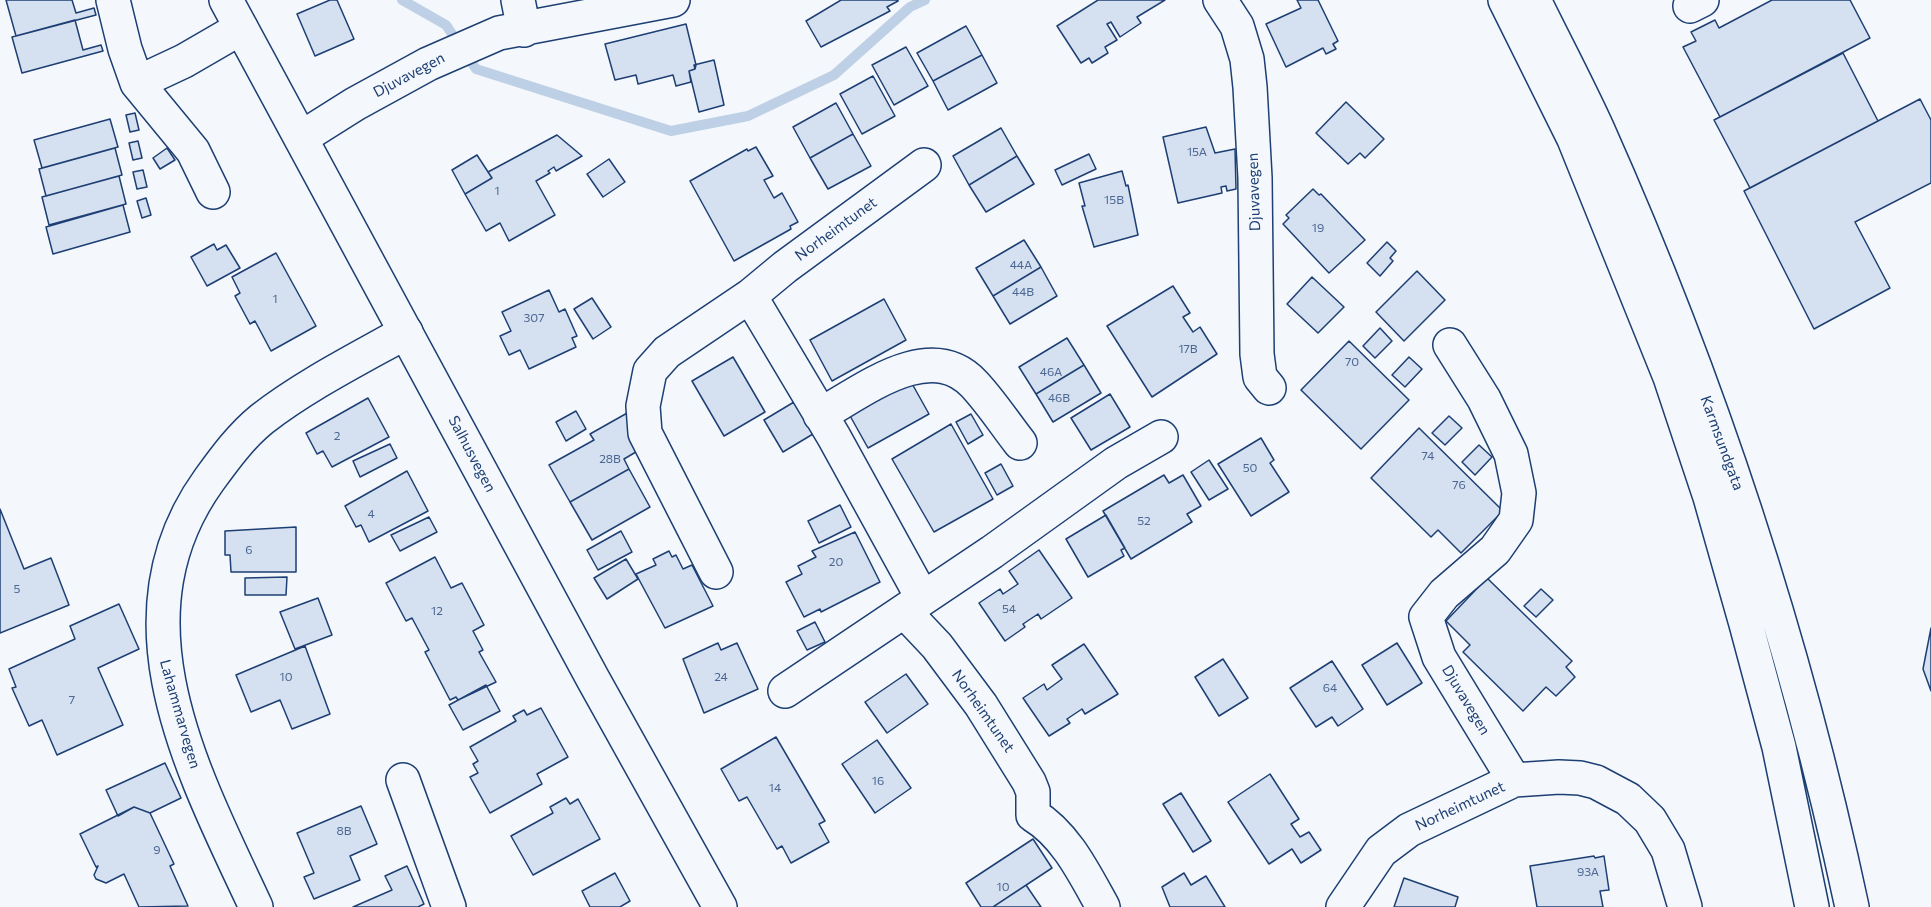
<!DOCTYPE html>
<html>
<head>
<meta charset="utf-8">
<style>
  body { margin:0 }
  canvas { display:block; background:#f4f7fb }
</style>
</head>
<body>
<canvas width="1931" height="907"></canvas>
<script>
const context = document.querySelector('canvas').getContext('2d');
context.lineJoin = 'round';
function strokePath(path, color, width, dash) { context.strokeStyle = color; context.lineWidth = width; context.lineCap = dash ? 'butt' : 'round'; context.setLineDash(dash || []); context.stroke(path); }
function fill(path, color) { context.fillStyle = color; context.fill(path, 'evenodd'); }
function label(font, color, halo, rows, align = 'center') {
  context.font = font + ' Commissioner,sans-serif'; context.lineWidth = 4.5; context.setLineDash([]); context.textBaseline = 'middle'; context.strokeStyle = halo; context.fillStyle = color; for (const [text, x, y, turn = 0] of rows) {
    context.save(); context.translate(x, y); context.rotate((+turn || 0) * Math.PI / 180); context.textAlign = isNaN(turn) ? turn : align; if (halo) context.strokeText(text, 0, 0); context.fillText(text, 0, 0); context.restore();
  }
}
strokePath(new Path2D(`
  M402,0l44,25 30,44 195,62 77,-15 86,-41 76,-68 15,-7`), '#bed0e5', 10);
const building = new Path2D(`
  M6,0h66l4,13 18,-5 2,7 -80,21z
  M330,0h7l17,39 -39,17 -18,-42z
  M841,0h57v1l-11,6 3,4 -69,36 -15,-26z
  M1098,0h67l-28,17 4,6 -21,14 -9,-15 -4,2 10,16 -12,7 3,6 -16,10 -3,-5 -8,5 -24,-37z
  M1297,0h21l20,41 -5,3 3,5 -10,5 -3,-6 -37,19 -20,-43 35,-16z
  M1772,0h78l20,38 -150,79 -37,-70 13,-6 -5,-9 24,-12 4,8z
  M75,20l8,30 18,-5 2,6 -81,22 -10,-36z
  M686,24l10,41 -1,4 -6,2 2,11 -15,4 -3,-11 -35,9 -2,-9 -21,5 -10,-36z
  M966,26l16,29 -49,26 -16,-28z
  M906,47l22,39 -34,19 -22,-40z
  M1843,53l35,68 -128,67 -36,-68z
  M982,55l15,28 -49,27 -15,-29z
  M714,60l10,45 -25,7 -10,-41 6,-2 -1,-4z
  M873,76l22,40 -33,18 -22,-40z
  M1920,99l11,21v63l-76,39 35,66 -76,41 -70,-138z
  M1346,102l38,37 -19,19 -5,-5 -12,11 -32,-31z
  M836,103l17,31 -43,24 -17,-31z
  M135,113l4,17 -9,2 -4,-17z
  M110,119l8,28 -76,21 -8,-28z
  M1206,127l9,26 20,-4 1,40 -9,2 -1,-5 -5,1 1,6 -44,10 -15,-66z
  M1001,128l16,28 -48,29 -16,-29z
  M853,134l18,32 -43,23 -18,-31z
  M557,135l25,21 -26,15 -2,-4 -6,4 2,2 -14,8 19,34 -46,26 -9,-18 -14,8 -21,-37 27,-16 -4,-6z
  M138,141l4,17 -9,2 -4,-17z
  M756,147l17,29 -9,4 10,18 8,-5 16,29 -8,4 1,3 -57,32 -44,-80 57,-32 1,2z
  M115,148l7,27 -76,21 -7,-27z
  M167,148l8,12 -15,9 -7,-11z
  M1089,154l7,15 -34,16 -7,-15z
  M477,155l15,23 -27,16 -13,-24z
  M1017,156l17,28 -48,28 -17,-27z
  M609,159l16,23 -22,15 -16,-23z
  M143,170l4,17 -10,2 -4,-17z
  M1122,171l4,15 2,-1 10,50 -44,12 -12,-41h3l-6,-23z
  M119,176l7,28 -77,21 -7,-28z
  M1313,189l6,6 2,-1 44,46 -36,33 -46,-49 6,-6 -3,-3z
  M146,198l5,17 -9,3 -5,-17z
  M123,205l7,27 -77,22 -7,-27z
  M1024,240l17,27 -48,29 -17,-28z
  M1387,242l9,9 -6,7 3,3 -13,15 -13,-13z
  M214,244l3,6 9,-5 14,23 -33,18 -16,-29z
  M276,253l40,73 -45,25 -16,-30 -5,3 -15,-28 5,-3 -8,-16z
  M1041,267l16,29 -47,28 -17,-28z
  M1417,271l28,29 -41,41 -28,-29z
  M1312,277l32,30 -26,26 -31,-29z
  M1173,286l17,27 -7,4 10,15 7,-5 17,27 -65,43 -45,-71z
  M549,290l10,22 6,-3 12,27 -5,2 4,9 -47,22 -9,-19 -11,5 -9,-19 11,-5 -9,-19z
  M592,298l19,29 -18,12 -19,-30z
  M884,299l22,41 -74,41 -22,-41z
  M1380,328l12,13 -17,17 -12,-12z
  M1067,338l17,27 -48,29 -17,-27z
  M1349,341l60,59 -48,49 -60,-59z
  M733,357l32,55 -41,24 -32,-55z
  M1409,357l13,12 -17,18 -13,-12z
  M1084,365l17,28 -48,29 -17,-28z
  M910,380l19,34 -61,34 -19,-34z
  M1110,394l20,33 -39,23 -20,-32z
  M368,398l21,39 -57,30 -9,-16 -6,3 -11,-21z
  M794,402l19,32 -30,18 -19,-32z
  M576,411l10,18 -20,12 -10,-19z
  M629,412l12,37 -17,10 5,10 -59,33 -21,-37 45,-25 -4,-6z
  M971,414l12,21 -15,9 -12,-22z
  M1449,416l13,12 -17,17 -13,-12z
  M951,424l42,75 -59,33 -42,-73z
  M1419,428l84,83 -42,42 -23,-23 -7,7 -60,-59z
  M1261,438l13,22 -4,3 19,29 -38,24 -33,-52z
  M390,444l7,14 -37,19 -7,-16z
  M1479,445l13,12 -17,18 -13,-13z
  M1209,460l19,29 -19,11 -18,-28z
  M1001,464l12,22 -16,9 -12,-22z
  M629,469l21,38 -58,33 -22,-38z
  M407,471l21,40 -59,31 -8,-17 -5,2 -11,-21z
  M1164,475l5,8 14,-8 18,31 -14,8 5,8 -61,37 -28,-48z
  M840,505l11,22 -32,16 -11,-22z
  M0,509l24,60 27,-11 18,47 -69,28z
  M1106,515l19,33 -4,2 3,6 -36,21 -22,-38z
  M429,517l8,15 -37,19 -9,-16z
  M296,527v45h-65l-1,-17h-5v-24z
  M621,531l11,21 -34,18 -11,-20z
  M855,532l25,50 -59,30 -1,-3 -16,8 -18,-35 16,-8 -4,-8 18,-9 -4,-6z
  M1039,550l33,48 -31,21 -3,-5 -15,10 2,3 -20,14 -26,-38 21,-14 3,5 15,-10 -9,-13z
  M669,551l3,6 4,-2 7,14 9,-4 21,41 -48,22 -29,-54 20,-9 -3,-6z
  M435,557l16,31 11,-5 22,42 -11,6 10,19 -4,2 17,30 -38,18 -2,-3 -6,3 -25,-48 4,-2 -17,-32 -6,3 -20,-38z
  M626,559l12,20 -31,20 -13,-21z
  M287,577l-1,18h-41v-17z
  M1487,578l85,83 -6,6 9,10 -19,19 -10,-9 -23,24 -60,-59 7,-7 -24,-24z
  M1541,589l12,11 -17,17 -12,-11z
  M318,598l14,37 -37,14 -15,-37z
  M119,604l20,45 -41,19 25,57 -66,30 -15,-35 -13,6 -17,-38 4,-1 -7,-18 66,-30 -5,-13z
  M815,622l10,20 -18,8 -10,-19z
  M1931,628v63l-8,-22z
  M718,643l3,7 16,-7 21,46 -54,24 -21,-54z
  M1397,643l25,40 -35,22 -25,-40z
  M1084,644l34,50 -33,20 -3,-5 -15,10 3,4 -21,13 -26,-38 21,-14 3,6 15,-11 -10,-14z
  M305,646l25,68 -38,15 -12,-29 -29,12 -15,-37z
  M1223,659l25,39 -29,18 -24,-39z
  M1332,661l31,48 -25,17 -6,-9 -16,10 -26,-39z
  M906,674l22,30 -41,29 -22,-31z
  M486,685l14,26 -37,19 -14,-25z
  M541,708l27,49 -31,17 5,10 -52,29 -20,-36 8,-4 -5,-9 5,-3 -8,-14 46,-26 -3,-5 11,-6 3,5z
  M776,737l49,84 -6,3 10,18 -38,21 -9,-17 -5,3 -30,-52 -8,4 -18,-32z
  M877,740l34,48 -36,25 -33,-49z
  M165,763l16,35 -31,15 -16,-6 -16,9 -12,-26z
  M1270,774l29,45 -8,5 9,13 9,-5 12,18 -20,13 -9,-14 -23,15 -41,-62z
  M1181,793l30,48 -18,11 -30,-48z
  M566,798l4,6 8,-5 22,40 -67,36 -22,-39 42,-23 -3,-6z
  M361,806l16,38 -27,12 10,24 -46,19 -10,-22 10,-4 -17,-40z
  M134,807l16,6 24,51 -4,2 18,40 -49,1 -15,-33 -18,9 -10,-4 -2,-4 4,-9 -2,1 -16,-33z
  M1033,839l19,29 -59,39h-12l-15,-24z
  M1594,856l1,2 9,-2 5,34 -9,1 3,16h-66l-7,-41z
  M407,866l17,38 -6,3h-65l39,-17 -7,-14z
  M615,873l15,28 -10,6h-30l-8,-16z
  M1184,873l7,12 15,-9 19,31h-55l-8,-20z
  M1404,878l54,19 -3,10h-61z
  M1026,885l15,22h-48z`);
fill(building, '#d5e0f0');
strokePath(building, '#1d3f73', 1.5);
const minor = new Path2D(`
  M113,0l12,49 12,34 56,68 20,41
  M518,0l6,30
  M1220,0l17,26 10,33 3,28 5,91 2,176 3,23 9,11
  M1690,6l12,-6
  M137,83l47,-22 57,-33
  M301,138l54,-34 73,-40 71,-31 174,-33
  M750,296l84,141 88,160
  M1450,345l34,54 27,55 8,39 -3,27 -21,30 -51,44 -18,23 13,40 75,123
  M820,415c43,-24 110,-78 154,-31 17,18 31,40 46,59
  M716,572l-71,-139 -2,-27 7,-35 17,-19 83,-56 35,-29 139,-102
  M904,611l33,35 44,59 48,77 4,10v23c33,20 51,58 70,92
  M785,691l207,-139 124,-89 45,-26
  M403,780l46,127
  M256,907c-62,-133 -147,-288 -47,-427 16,-22 32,-44 53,-61 44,-34 96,-60 144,-87
  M1343,907l38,-56 28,-21 105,-50 45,-3 21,1 16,4 32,17 22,21 18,30 17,57`);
const major = new Path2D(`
  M226,0l367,679 127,228`);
const highway = new Path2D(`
  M1505,0l69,139 96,238 40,120 36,127 33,123 33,160
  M1534,0c21,43 44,86 64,130 111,249 197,510 254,777`);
strokePath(minor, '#1d3f73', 36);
strokePath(major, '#1d3f73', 36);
strokePath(highway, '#1d3f73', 36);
strokePath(minor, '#f4f7fb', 33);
strokePath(major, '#f4f7fb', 33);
strokePath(highway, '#f4f7fb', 33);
label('12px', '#4b6792', null, [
  ["15A",1197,152],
  ["1",497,191],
  ["15B",1114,200],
  ["19",1318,228],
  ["44A",1021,265],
  ["44B",1023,292],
  ["1",275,299],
  ["307",534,318],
  ["17B",1188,349],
  ["70",1352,362],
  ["46A",1051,372],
  ["46B",1059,398],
  ["2",337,436],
  ["74",1428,456],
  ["28B",610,459],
  ["50",1250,468],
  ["76",1459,485],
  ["4",371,514],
  ["52",1144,521],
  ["6",249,550],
  ["20",836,562],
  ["5",17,589],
  ["54",1009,609],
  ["12",437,611],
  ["10",286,677],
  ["24",721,677],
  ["64",1330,688],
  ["7",72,700],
  ["16",878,781],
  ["14",775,788],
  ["8B",344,831],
  ["9",157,850],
  ["93A",1588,872],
  ["10",1003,887]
]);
label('15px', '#1d3f73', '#f4f7fb', [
  ["Djuvavegen",409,75,-28],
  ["Djuvavegen",1254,192,-92],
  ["Norheimtunet",836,229,-36],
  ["Karmsundgata",1722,443,70],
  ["Salhusvegen",472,454,62],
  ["Djuvavegen",1466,700,59],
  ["Norheimtunet",983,711,55],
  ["Lahammarvegen",180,714,74],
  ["Norheimtunet",1460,806,-25]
]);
</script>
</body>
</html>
